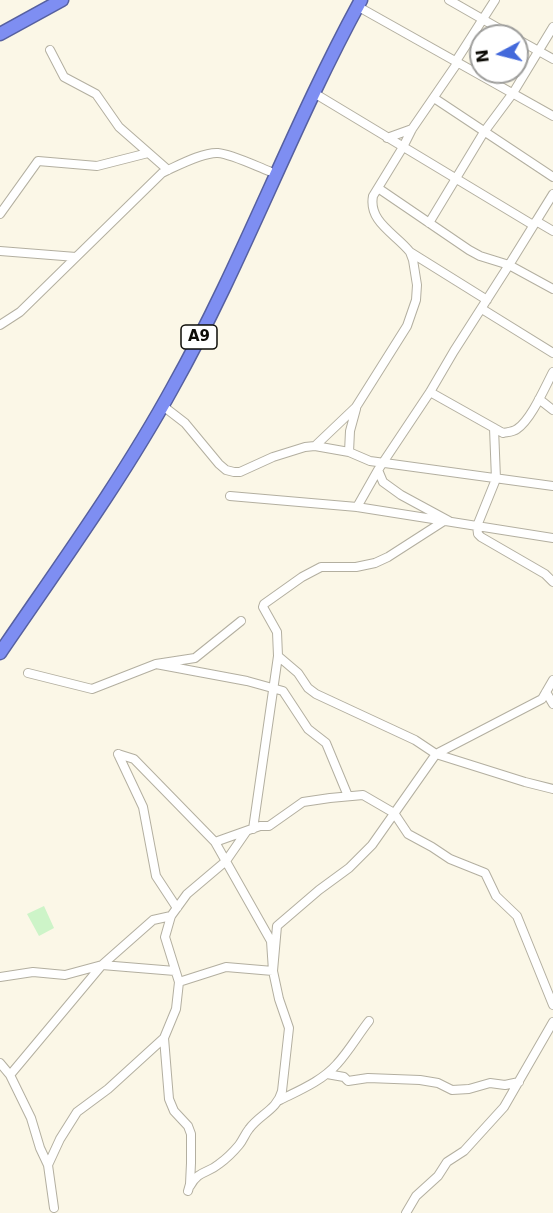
<!DOCTYPE html>
<html>
<head>
<meta charset="utf-8">
<style>
  body { margin:0 }
  #map { position:relative; width:553px; height:1213px; overflow:hidden; background:#fbf7e7; font-family:"DejaVu Sans",sans-serif }
  canvas { display:block }
  .north { position:absolute; left:469px; top:24px; width:60px; height:60px; box-sizing:border-box; background:#fff; border:2px solid #9e9e9c; border-radius:50%; rotate:263deg; font-size:16px; font-weight:700; line-height:24px; text-align:center; color:#0d0c07 }
  .north::after { content:''; display:block; margin:auto; width:21px; height:27px; background:#4369db; clip-path:polygon(50% 0,100% 100%,50% 72%,0 100%) }
</style>
</head>
<body>
<div id="map">
<canvas width="553" height="1213"></canvas>
<div class="north">N</div>
</div>
<script>
const context = document.querySelector('canvas').getContext('2d');
context.lineJoin = 'round';
function fill(path, color) { context.fillStyle = color; context.fill(path, 'evenodd'); }
function strokePath(path, color, width, dash) { context.strokeStyle = color; context.lineWidth = width; context.lineCap = dash ? 'butt' : 'round'; context.setLineDash(dash || []); context.stroke(path); }
function label(font, color, halo, rows, align = 'center') {
  context.font = font + ' "DejaVu Sans",sans-serif'; context.lineWidth = 4.5; context.setLineDash([]); context.textBaseline = 'middle'; context.strokeStyle = halo; context.fillStyle = color; for (const [text, x, y, turn = 0] of rows) {
    context.save(); context.translate(x, y); context.rotate((+turn || 0) * Math.PI / 180); context.textAlign = isNaN(turn) ? turn : align; if (halo) context.strokeText(text, 0, 0); context.fillText(text, 0, 0); context.restore();
  }
}
fill(new Path2D(`
  M44,906l10,22 -15,8 -12,-22z`), '#cdf4c8');
const minor = new Path2D(`
  M449,0l63,36
  M357,6l196,110
  M517,39l36,20
  M50,50l14,27 32,17 23,33 49,43
  M456,61l39,-61
  M458,62l-46,67 -9,18 -30,49c-5,26 23,38 37,56l77,48
  M314,93l219,132
  M434,98l119,79
  M387,138l25,-9
  M378,188l91,62 11,6 29,9 44,24
  M0,214l38,-53 59,5 51,-13
  M536,221l17,10
  M429,223l55,-91 29,-39 40,-66
  M0,251l76,6
  M482,309l71,44
  M0,325l20,-13 142,-139 6,-3c13,-6 36,-18 50,-17 13,1 38,13 51,18
  M430,392l73,41c5,-1 10,-1 14,-4 14,-9 28,-42 36,-57
  M539,399l14,11
  M163,406l22,17 34,41 7,6 8,2h6l33,-15 32,-10 10,-1 34,6 21,9 183,25
  M494,428l2,51 -19,47 1,8 3,3 64,37 8,8
  M315,446l41,-39 51,-81 9,-26 1,-15 -4,-25 -3,-8
  M349,452l1,-21 6,-22
  M230,496l127,11 196,31
  M357,507l21,-37
  M444,521l-56,36 -13,6 -19,4h-35l-19,10 -38,27 -1,3 14,25 1,24 20,17 10,15 8,6 99,46 21,14 89,28 28,7
  M449,521l-48,-26 -18,-13 -5,-12 52,-78 24,-41 55,-86 44,-71
  M156,664l91,17 36,10 25,38 18,14 22,53
  M28,673l64,16 64,-25 39,-6 46,-37
  M546,692l7,12
  M118,754l16,5 81,83 45,-16h9l34,-24 27,-4 33,-3 31,18 14,21 24,13 18,12 35,14 11,23 21,20 36,89
  M118,754l25,53 13,69 21,32
  M253,829l25,-173
  M215,842l56,99 2,30 4,-45 42,-36 30,-22 23,-23 64,-91 106,-55 11,-19
  M0,977l33,-5 32,3 37,-10 73,6
  M179,982l47,-15 47,4 6,28 10,29 -7,63c-5,19 -22,23 -33,38 -4,5 -6,11 -10,16 -5,6 -13,14 -20,19 -12,10 -20,6 -29,22
  M0,1063l10,12 21,43 9,30 8,17 6,43
  M327,1074l17,3 4,4 20,-3 52,2 18,3 14,7 17,-1 21,-6 15,2 14,-3
  M10,1075l92,-110 51,-45 18,-4
  M280,1100c20,-10 42,-19 57,-36 12,-13 21,-29 32,-43
  M48,1165l12,-26 17,-27 31,-23 56,-51
  M188,1191l2,-7 1,-21v-29l-3,-8 -14,-15 -5,-12 -5,-61 12,-29 3,-27 -14,-45 6,-21 16,-22 39,-33 20,-29
  M406,1213l10,-17 22,-20 9,-14 17,-11 40,-44 49,-85`);
const highway = new Path2D(`
  M0,34l62,-34
  M0,653c60,-88 122,-173 173,-266 70,-125 119,-261 188,-387`);
strokePath(minor, '#b3afa0', 10);
strokePath(highway, '#5660a0', 15);
strokePath(minor, '#fff', 8);
strokePath(highway, '#7e8ef2', 12);
for (const [x, y, w] of [
  [199,337,36]
]) { const box = new Path2D(); box.roundRect(x - w / 2, y - 12, w, 24, 4.5); context.fillStyle = '#fff'; context.fill(box); strokePath(box, '#0d0c07', 1.5); }
label('bold 15px', '#0d0c07', null, [
  ["A9",199,337]
]);
</script>
</body>
</html>
